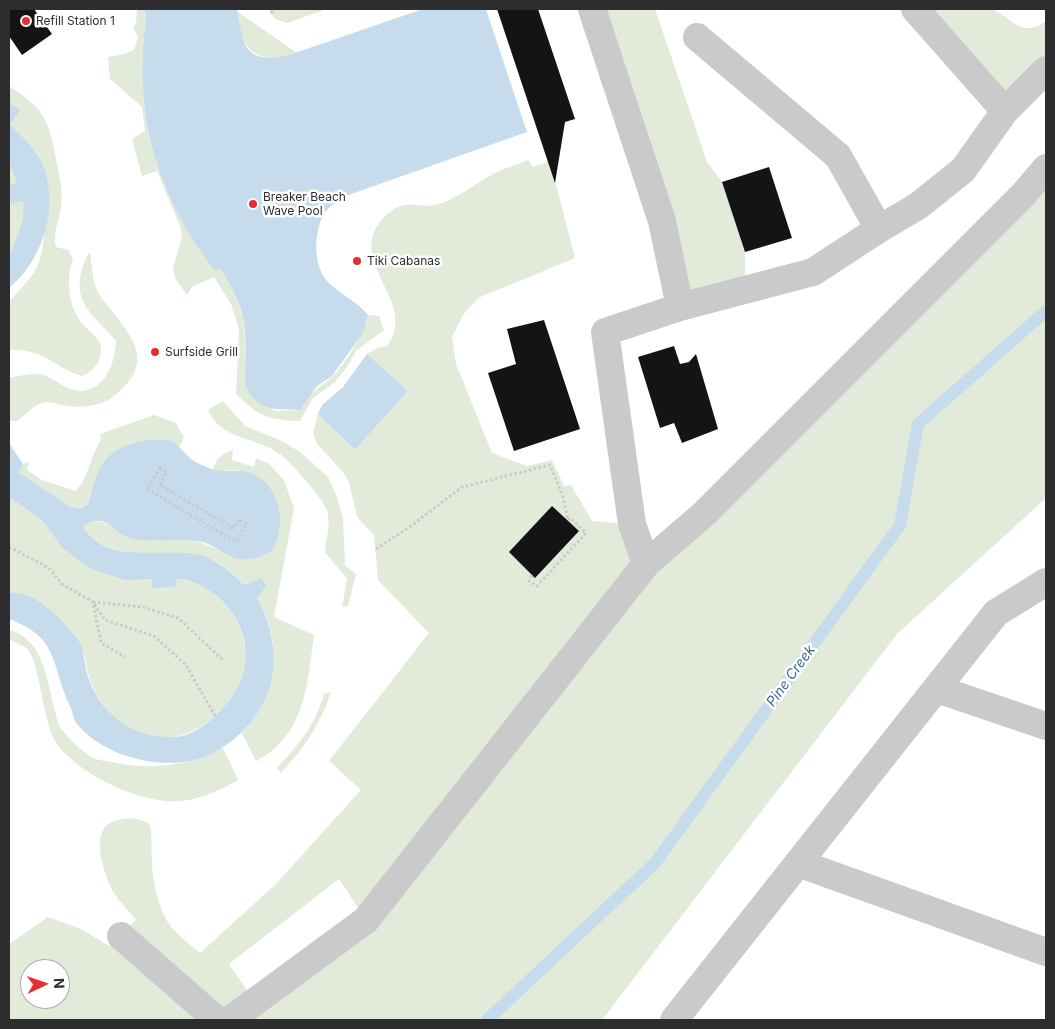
<!DOCTYPE html>
<html>
<head>
<meta charset="utf-8">
<style>
  body { margin:0 }
  #map { position:relative; width:1055px; height:1029px; overflow:hidden; background:#fff; font-family:Inter,sans-serif }
  canvas { display:block }
  .frame { position:absolute; inset:0; border:10px solid #2d2d2d; pointer-events:none }
  .north { position:absolute; left:20px; top:959px; width:50px; height:50px; box-sizing:border-box; background:#fff; border:1px solid #ababab; border-radius:50%; rotate:87deg; font-size:14px; font-weight:700; line-height:20px; text-align:center; color:#2d2d2d }
  .north::after { content:''; display:block; margin:auto; width:18px; height:22px; background:#e62d31; clip-path:polygon(50% 0,100% 100%,50% 72%,0 100%) }
</style>
</head>
<body>
<div id="map">
<canvas width="1055" height="1029"></canvas>
<div class="frame"></div>
<div class="north">N</div>
</div>
<script>
const context = document.querySelector('canvas').getContext('2d');
context.lineJoin = 'round';
function fill(path, color) { context.fillStyle = color; context.fill(path, 'evenodd'); }
function strokePath(path, color, width, dash) { context.strokeStyle = color; context.lineWidth = width; context.lineCap = dash ? 'butt' : 'round'; context.setLineDash(dash || []); context.stroke(path); }
function label(font, color, halo, rows, align = 'center') {
  context.font = font + ' Inter,sans-serif'; context.lineWidth = 5; context.setLineDash([]); context.textBaseline = 'middle'; context.strokeStyle = halo; context.fillStyle = color; for (const [text, x, y, turn = 0] of rows) {
    context.save(); context.translate(x, y); context.rotate((+turn || 0) * Math.PI / 180); context.textAlign = isNaN(turn) ? turn : align; if (halo) context.strokeText(text, 0, 0); context.fillText(text, 0, 0); context.restore();
  }
}
fill(new Path2D(`
  M137,9h7l2,8c-13,97 9,175 68,252h6c29,43 26,65 25,114l29,28 26,-1c12,-20 17,-20 33,-34 12,-12 33,-45 35,-61l11,1 5,14 -28,21 -9,16 -12,15 -22,16 -13,23c-33,-2 -39,-3 -64,-27l3,-65 -8,-25 -17,-27 -22,10 -5,8 -12,-17 -2,-10 9,-30 -2,-12 -23,-55 -15,5 -10,-37 13,-8 -3,-24 -32,-28 -2,-22 16,-3 10,-4 4,-13 -5,-9 3,-4z
  M268,9h59l-40,14 -12,-4z
  M592,9h63l52,153 15,20 23,70v38l-65,17z
  M915,9c14,0 68,-3 77,0 21,9 29,30 54,12v49l-41,41z
  M238,12l59,41c-40,12 -57,-1 -59,-41z
  M9,86c38,25 40,35 48,78 3,15 6,28 4,42 -1,14 -9,28 -5,41l12,3 5,9c-7,19 -5,43 6,60 8,13 28,21 21,38 -3,10 -9,15 -18,19 -30,-9 -38,-28 -73,-26v-48c7,-9 22,-23 27,-33 6,-11 7,-24 8,-37 7,-52 4,-70 -34,-107z
  M528,160l5,7 17,-6 25,97 -97,40 -15,17 -11,22 4,27 36,89 35,13 25,-6 12,26 7,-1 21,36 40,3 14,40 400,-396v330l-149,136 -295,386h-593v-76l39,-27 33,12 28,17 27,-26c-6,-9 -16,-17 -22,-27 -9,-16 -27,-65 1,-72 13,-4 21,-4 34,2 4,14 2,25 3,39 1,21 7,51 21,67 8,9 18,16 27,24l76,-69 85,-94 -32,-29 100,-128 -51,-53 -4,-45 -17,-18 -8,-35 -6,-10 -26,-28 -4,-11 5,-19 37,36 53,-59 -41,-37 10,-6 10,-2c36,-46 -56,-92 7,-137 13,-9 27,-1 41,-4 18,-4 42,-22 58,-31 11,-6 24,-9 35,-14zM339,879l27,41 -111,82 -26,-38zM30,969h30v30h-30z
  M9,163l8,20 -8,3 2,17 12,-2c1,19 -3,37 -14,53z
  M90,252c2,13 2,27 7,38 2,5 7,11 11,16 25,32 48,56 7,89 -12,11 -31,13 -47,11 -11,-1 -18,-7 -29,-2 -8,4 -15,11 -21,17h-9v-43c11,-2 23,-6 34,-3 12,4 26,17 39,16 25,-3 33,-29 34,-50 -9,-12 -21,-20 -29,-33 -12,-16 -8,-40 3,-56z
  M223,401l22,25 37,15 18,11 28,25 7,15 8,25 2,48 11,9 -8,32 -6,1 5,-28 -22,-27c1,-11 6,-31 2,-42 -4,-11 -37,-49 -47,-56 -25,-18 -58,-13 -72,-44z
  M154,415l22,8 8,14 -4,9 -12,-6 -77,53 -3,11 -8,5 -9,-2 -52,-35 4,-8 6,-2 -2,8 15,10 34,11c13,-15 14,-35 25,-51l-1,-6z
  M233,450l-1,10 22,7 2,-9 13,6 15,16 10,28 -20,109 40,18c-7,50 -8,100 -58,126l-14,-28c34,-39 43,-89 15,-135l4,-20 -17,7c-9,-9 -21,-21 -34,-26 -40,-15 -99,10 -127,-33 29,-14 25,7 48,12 10,2 21,1 31,1 26,-1 45,3 67,17l48,-55c-9,-18 -24,-31 -45,-31 -8,1 -11,3 -19,0 3,-13 9,-16 20,-20z
  M9,497l33,23 18,25 65,35 28,-2v11l23,-3v-7c14,-1 30,7 41,17 39,36 37,87 -3,121 -17,15 -39,24 -62,20 -32,-7 -56,-33 -64,-64 -2,-6 -1,-13 -4,-18 -3,-9 -9,-20 -15,-27 -8,-8 -31,-28 -42,-32 -6,-2 -12,-3 -18,-4z
  M9,630c34,8 38,50 45,78 2,6 3,14 6,19 7,10 22,25 33,31 6,3 16,3 23,5 38,7 72,3 107,-15l15,32c-17,10 -37,19 -57,21 -39,4 -105,-27 -126,-60 -13,-22 -15,-82 -29,-93 -5,-4 -12,-6 -17,-9z
  M331,692c-12,35 -26,54 -50,81l-4,-5c23,-25 37,-41 47,-74z`), '#e2ebda');
fill(new Path2D(`
  M144,9h93c7,35 5,56 52,46l134,-46h63l41,123 -187,66c-5,5 -13,10 -16,16 -11,19 -11,54 5,69 12,12 29,19 39,32l-5,18 -31,43 -15,10 -17,24c-25,-1 -45,2 -55,-27 1,-51 5,-70 -25,-114l-6,1c-59,-78 -81,-156 -68,-253z
  M9,102l11,8 -10,15c14,13 29,28 35,46 13,41 -4,91 -36,117 0,-10 -3,-27 1,-35 8,-18 15,-32 13,-52l-12,3 -2,-19 8,-2 -8,-20z
  M367,354l41,37 -53,59 -37,-36 4,-9 21,-18z
  M149,440c6,0 14,-1 20,0 9,3 13,11 20,17 5,5 13,8 20,11 14,7 29,-1 44,6 29,14 33,51 20,76 -10,6 -20,11 -32,9 -15,-1 -25,-14 -39,-17 -24,-5 -49,2 -72,-4 -22,-6 -19,-27 -47,-12 23,39 76,22 112,28 19,3 36,18 49,31l17,-7 5,8 -9,12c14,23 21,58 14,84 -8,32 -32,59 -62,73 -40,18 -103,4 -132,-31 -4,-5 -4,-12 -7,-18 -20,-43 -10,-68 -61,-87v-27c7,1 15,2 22,5 15,7 39,30 47,43 7,11 6,21 9,33 11,40 46,66 87,64 15,0 30,-11 40,-20 40,-34 43,-85 3,-121 -11,-9 -27,-18 -41,-17l1,7 -25,3v-10l-27,1 -30,-10 -15,-8 -20,-17 -18,-25 -33,-23v-54l14,21 -4,8 52,35 9,2 8,-5c12,-41 16,-57 61,-64z`), '#c6dbeb');
strokePath(new Path2D(`
  M487,1020l168,-157 245,-338 18,-101 128,-113`), '#c6dbeb', 12);
fill(new Path2D(`
  M9,9h25l18,25 -30,21 -13,-19z
  M497,9h41l37,110 -10,3 -10,61z
  M769,167l23,71 -47,14 -23,-70z
  M544,320l36,109 -66,22 -26,-78 28,-9 -9,-35z
  M674,346l6,18 9,-2 7,-8 22,75 -36,14 -8,-20 -14,5 -22,-71z
  M552,506l27,25 -44,47 -26,-26z`), '#141414');
strokePath(new Path2D(`
  M271,13l5,-4
  M9,194h1
  M160,468l7,4 -7,13 73,43 6,-9 8,5 -11,18 -89,-53z
  M9,547l40,21 13,16 31,18 8,41 24,14
  M376,549l35,-23 51,-39 88,-22 13,32 5,23 2,-2 16,15 -49,53 -8,-5 3,-6
  M215,716l-29,-51 -32,-29 -49,-16 -12,-18 49,5 36,11 45,42`), '#cacaca', 3, [2.5, 2.5]);
strokePath(new Path2D(`
  M592,9l70,212 18,86 133,-35 66,-43
  M697,37l141,119 41,73 39,-23 45,-36 42,-59 -90,-102
  M1005,111l41,-41
  M646,564l-14,-40 -27,-192 75,-25
  M937,689l109,37
  M798,863l248,89
  M121,936l96,84
  M230,1020l136,-100 280,-356 59,-51 318,-318 23,-27
  M674,1020l322,-407 50,-31`), '#cacaca', 28);
for (const [x, y, r, color] of [
  [26,21,5,"#e62d31"],
  [253,204,5,"#e62d31"],
  [357,261,5,"#e62d31"],
  [155,352,5,"#e62d31"]
]) { const dot = new Path2D(); dot.arc(x, y, r, 0, 2 * Math.PI); context.fillStyle = color; context.fill(dot); strokePath(dot, '#fff', 2); }
label('12px', '#2d2d2d', '#fff', [
  ["Refill Station 1",36,21],
  ["Breaker Beach",263,197],
  ["Wave Pool",263,211],
  ["Tiki Cabanas",367,261],
  ["Surfside Grill",165,352]
], 'left');
label('italic 14px', '#3b6a8f', '#fff', [
  ["Pine Creek",791,676,-54]
]);
</script>
</body>
</html>
